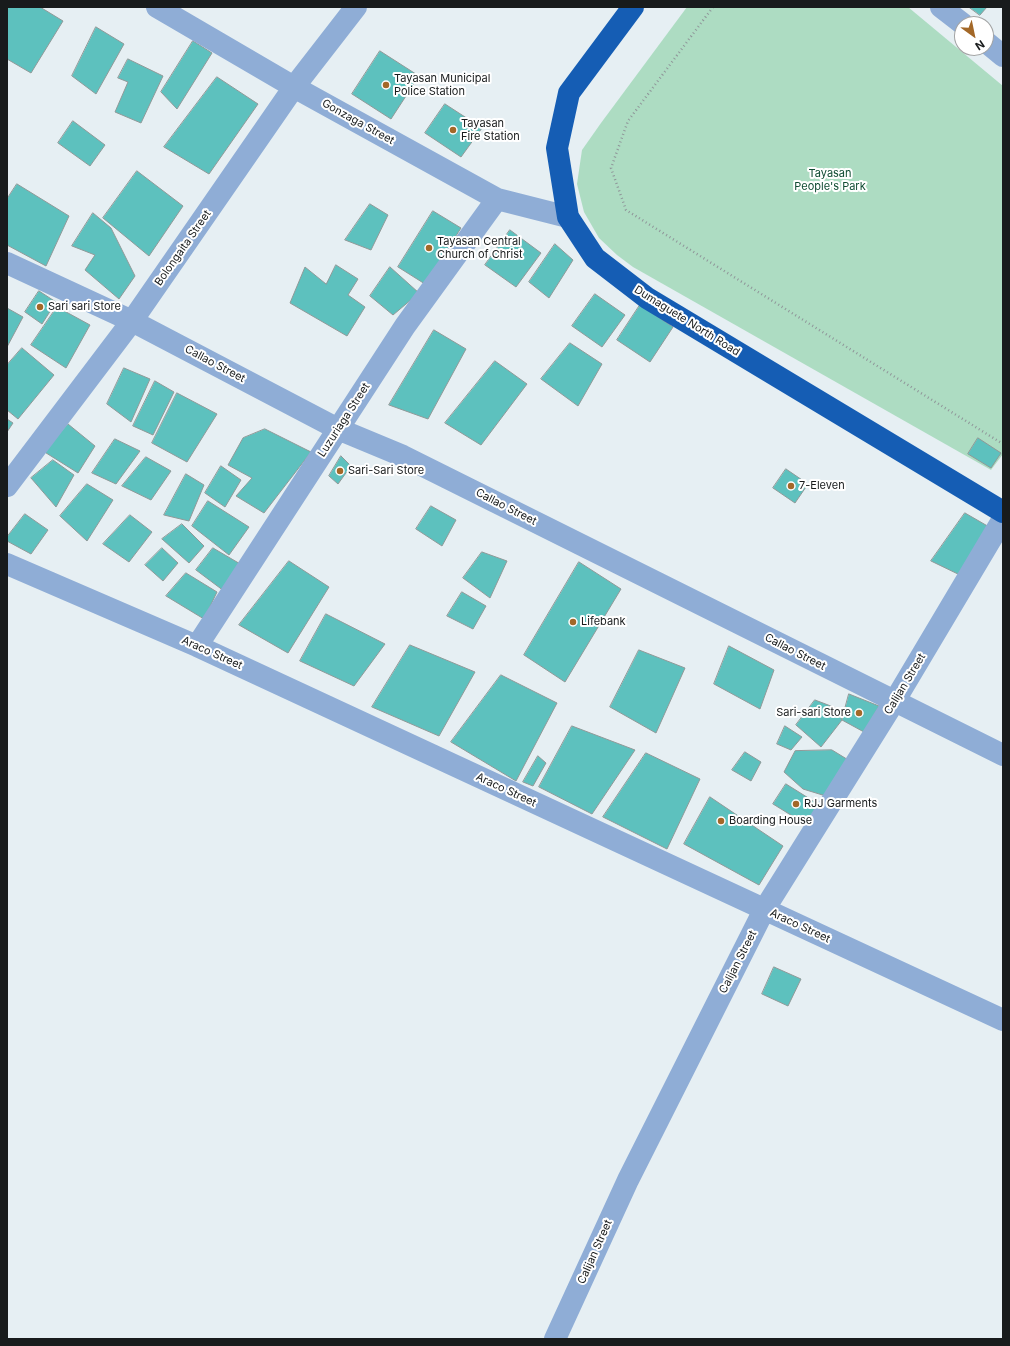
<!DOCTYPE html>
<html>
<head>
<meta charset="utf-8">
<style>
  body { margin:0 }
  #map { position:relative; width:1010px; height:1346px; overflow:hidden; background:#e6eff3; font-family:Inter,sans-serif }
  canvas { display:block }
  .frame { position:absolute; inset:0; border:8px solid #181b1c; pointer-events:none }
  .north { position:absolute; left:954px; top:16px; width:40px; height:40px; box-sizing:border-box; background:#fff; border:1px solid #a3a4a4; border-radius:50%; rotate:147deg; font-size:11px; font-weight:700; line-height:16px; text-align:center; color:#181b1c }
  .north::after { content:''; display:block; margin:auto; width:14px; height:18px; background:#a36828; clip-path:polygon(50% 0,100% 100%,50% 72%,0 100%) }
</style>
</head>
<body>
<div id="map">
<canvas width="1010" height="1346"></canvas>
<div class="frame"></div>
<div class="north">N</div>
</div>
<script>
const context = document.querySelector('canvas').getContext('2d');
context.lineJoin = 'round';
function fill(path, color) { context.fillStyle = color; context.fill(path, 'evenodd'); }
function strokePath(path, color, width, dash) { context.strokeStyle = color; context.lineWidth = width; context.lineCap = dash ? 'butt' : 'round'; context.setLineDash(dash || []); context.stroke(path); }
function label(font, color, halo, rows, align = 'center') {
  context.font = font + ' Inter,sans-serif'; context.lineWidth = 4; context.setLineDash([]); context.textBaseline = 'middle'; context.strokeStyle = halo; context.fillStyle = color; for (const [text, x, y, turn = 0] of rows) {
    context.save(); context.translate(x, y); context.rotate((+turn || 0) * Math.PI / 180); context.textAlign = isNaN(turn) ? turn : align; if (halo) context.strokeText(text, 0, 0); context.fillText(text, 0, 0); context.restore();
  }
}
fill(new Path2D(`
  M687,7h221l95,79v368l-12,16 -358,-203 -16,-12 -18,-17 -15,-26 -7,-28 5,-34 19,-27z`), '#addcc2');
const building = new Path2D(`
  M7,7h33l23,14 -32,52 -24,-14z
  M969,7h18l-7,8z
  M96,27l28,17 -28,50 -24,-18z
  M193,41l19,12 -35,56 -16,-17z
  M380,51l39,25 -28,43 -39,-25z
  M128,59l35,17 -22,47 -26,-11 13,-30 -10,-4z
  M217,77l41,27 -49,70 -45,-27z
  M445,104l37,24 -21,29 -36,-24z
  M73,121l32,24 -15,21 -32,-23z
  M137,171l46,35 -34,50 -46,-38z
  M17,184l52,32 -23,50 -39,-21v-46z
  M370,204l18,11 -17,35 -26,-10z
  M433,211l28,17 -36,56 -27,-17z
  M93,213l18,15 24,48 -16,23 -34,-29 10,-15 -23,-9z
  M510,230l31,23 -25,34 -31,-22z
  M555,244l18,16 -24,38 -20,-16z
  M336,265l22,14 -10,16 17,12 -18,29 -57,-33 15,-36 21,17z
  M390,267l29,26 -26,22 -23,-19z
  M39,291l17,11 -14,22 -17,-12z
  M595,294l30,21 -23,32 -30,-21z
  M640,305l33,22 -23,35 -33,-22z
  M57,307l33,18 -24,43 -35,-23z
  M7,308l16,9 -16,30z
  M434,330l32,19 -38,70 -39,-14z
  M570,343l32,21 -24,42 -37,-27z
  M22,348l32,27 -36,44 -11,-9v-45z
  M495,361l32,23 -46,61 -36,-22z
  M124,368l26,11 -19,43 -24,-18z
  M155,381l19,11 -21,43 -20,-9z
  M177,393l40,21 -30,48 -35,-19z
  M7,419l6,4 -6,9z
  M68,424l27,22 -17,27 -35,-22z
  M265,429l46,23 -47,61 -28,-17 16,-18 -24,-13 15,-27z
  M978,438l23,15 -10,15 -23,-14z
  M115,439l25,12 -24,33 -24,-11z
  M341,456l10,10 -13,18 -9,-8z
  M146,457l25,14 -20,29 -29,-14z
  M53,460l21,15 -18,32 -25,-29z
  M221,466l20,14 -16,27 -20,-14z
  M786,469l22,15 -13,19 -22,-15z
  M186,474l18,11 -15,36 -25,-6z
  M87,484l26,16 -26,41 -27,-25z
  M208,501l41,26 -20,28 -37,-29z
  M431,506l25,14 -14,26 -26,-17z
  M965,513l26,15 -31,47 -29,-14z
  M25,514l23,16 -17,24 -24,-13v-4z
  M130,515l22,17 -23,30 -26,-18z
  M182,524l22,22 -15,17 -27,-24z
  M162,548l16,15 -15,18 -18,-16z
  M213,548l29,17 -18,26 -28,-21z
  M482,552l25,9 -17,37 -27,-20z
  M289,561l40,26 -41,66 -49,-28z
  M579,562l42,27 -56,93 -41,-27z
  M186,573l31,19 -13,27 -38,-23z
  M462,592l24,14 -13,23 -26,-13z
  M326,614l59,30 -31,42 -54,-25z
  M410,645l65,27 -36,64 -67,-29z
  M729,646l45,24 -14,39 -46,-25z
  M639,650l46,18 -29,65 -46,-26z
  M501,675l56,28 -41,78 -65,-39z
  M849,694l30,12 -15,26 -22,-12z
  M815,700l21,8 6,12 -21,27 -25,-22z
  M572,726l63,24 -43,64 -53,-27z
  M785,726l17,11 -11,13 -14,-6z
  M832,750l18,11 -21,36 -26,-8 -19,-17 11,-21z
  M745,752l16,10 -10,19 -19,-11z
  M646,753l54,26 -33,70 -64,-32z
  M538,756l8,7 -13,23 -10,-4z
  M786,784l32,20 -11,21 -34,-21z
  M710,797l73,49 -24,39 -75,-41z
  M774,967l27,12 -13,27 -26,-12z`);
fill(building, '#5dc1be');
strokePath(building, '#8f9998', 1);
strokePath(new Path2D(`
  M713,7l-85,114 -17,47 15,42 377,234`), '#8f9699', 2.5, [1, 3]);
strokePath(new Path2D(`
  M157,7l137,80 203,112 71,18
  M941,7l22,17
  M986,42l17,14
  M7,263l125,58 206,108 65,27 600,299
  M7,486l125,-165 162,-234 62,-80
  M7,564l190,82 806,374
  M197,646l208,-320 92,-127
  M555,1339l73,-159 136,-270 130,-208 109,-183`), '#8fadd6', 22);
strokePath(new Path2D(`
  M633,7l-64,86 -12,55 11,69 27,41 52,40 356,214`), '#155db4', 22);
for (const [x, y, r, color] of [
  [386,85,4,"#a36828"],
  [453,130,4,"#a36828"],
  [429,248,4,"#a36828"],
  [40,307,4,"#a36828"],
  [340,471,4,"#a36828"],
  [791,486,4,"#a36828"],
  [573,622,4,"#a36828"],
  [859,713,4,"#a36828"],
  [796,804,4,"#a36828"],
  [721,821,4,"#a36828"]
]) { const dot = new Path2D(); dot.arc(x, y, r, 0, 2 * Math.PI); context.fillStyle = color; context.fill(dot); strokePath(dot, '#fff', 1.5); }
label('11px', '#181b1c', '#fff', [
  ["Tayasan Municipal",394,79],
  ["Police Station",394,92],
  ["Tayasan",461,124],
  ["Fire Station",461,137],
  ["Tayasan Central",437,242],
  ["Church of Christ",437,255],
  ["Sari sari Store",48,307],
  ["Sari-Sari Store",348,471],
  ["7-Eleven",799,486],
  ["Lifebank",581,622],
  ["Sari-sari Store",851,713,"right"],
  ["RJJ Garments",804,804],
  ["Boarding House",729,821]
], 'left');
label('11px', '#181b1c', '#fff', [
  ["Gonzaga Street",358,122,29],
  ["Bolongaita Street",183,248,-55],
  ["Dumaguete North Road",687,321,32],
  ["Callao Street",215,364,28],
  ["Luzuriaga Street",344,420,-57],
  ["Callao Street",506,507,27],
  ["Callao Street",795,652,27],
  ["Araco Street",212,653,24],
  ["Calijan Street",905,684,-59],
  ["Araco Street",506,790,25],
  ["Araco Street",800,926,25],
  ["Calijan Street",738,962,-63],
  ["Calijan Street",595,1252,-66]
]);
label('11px', '#0f4b32', '#fff', [
  ["Tayasan",830,174],
  ["People's Park",830,187]
]);
</script>
</body>
</html>
